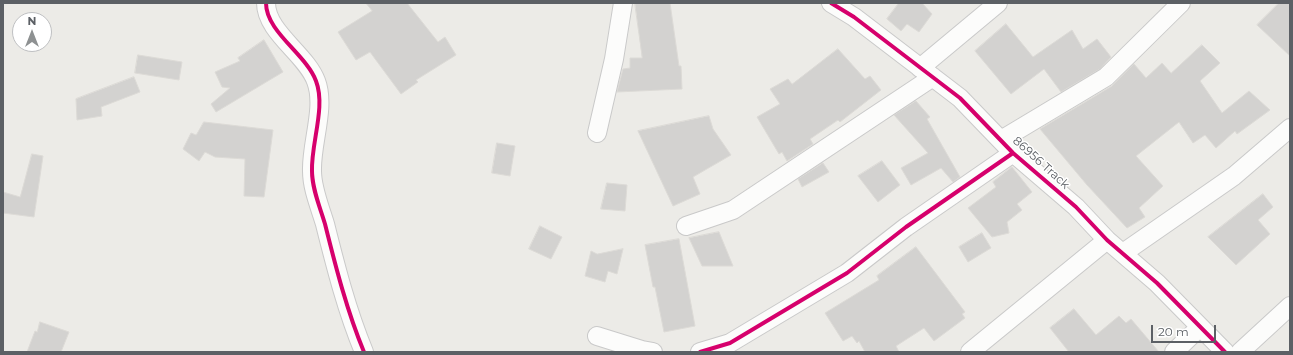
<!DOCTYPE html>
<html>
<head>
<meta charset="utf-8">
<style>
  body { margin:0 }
  #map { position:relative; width:1293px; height:355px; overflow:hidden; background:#ecebe7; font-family:Montserrat,sans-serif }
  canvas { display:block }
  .frame { position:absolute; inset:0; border:4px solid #5c6065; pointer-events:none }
  .north { position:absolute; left:12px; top:12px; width:40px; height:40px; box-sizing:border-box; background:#fff; border:1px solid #bebfc1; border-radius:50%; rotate:0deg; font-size:11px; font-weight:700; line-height:16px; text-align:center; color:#5c6065 }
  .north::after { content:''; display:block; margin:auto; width:14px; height:18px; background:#8e9192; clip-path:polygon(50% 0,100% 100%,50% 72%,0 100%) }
  .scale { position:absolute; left:1151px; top:325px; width:65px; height:18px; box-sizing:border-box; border:2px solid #5c6065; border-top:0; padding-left:5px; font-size:12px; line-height:14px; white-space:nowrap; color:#5c6065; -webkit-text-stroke:3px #fff; paint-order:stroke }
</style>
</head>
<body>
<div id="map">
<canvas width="1293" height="355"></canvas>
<div class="frame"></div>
<div class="north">N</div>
<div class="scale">20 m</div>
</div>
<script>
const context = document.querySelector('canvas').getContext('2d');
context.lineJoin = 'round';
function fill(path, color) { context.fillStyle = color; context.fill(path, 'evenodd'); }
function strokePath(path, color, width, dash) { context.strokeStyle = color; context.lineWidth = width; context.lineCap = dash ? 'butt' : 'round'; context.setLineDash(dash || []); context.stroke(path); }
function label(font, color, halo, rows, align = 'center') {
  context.font = font + ' Montserrat,sans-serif'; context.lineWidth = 3; context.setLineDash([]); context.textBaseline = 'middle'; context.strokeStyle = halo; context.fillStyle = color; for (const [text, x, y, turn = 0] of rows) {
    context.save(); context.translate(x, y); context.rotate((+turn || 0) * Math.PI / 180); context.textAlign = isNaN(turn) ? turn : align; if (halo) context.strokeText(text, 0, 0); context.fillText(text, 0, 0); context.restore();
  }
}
const building = new Path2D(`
  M366,3h41l31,39 7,-5 11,18 -40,25 2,2 -17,12 -31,-42 -14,8 -18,-28 34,-21z
  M635,3h35l9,63h2l1,23 -65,3 6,-23 7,-1v-10h12z
  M899,3h23l10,11 -13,18 -12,-8 -6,7 -14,-12z
  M1279,3h11v53l-33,-31z
  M1006,24l27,33 39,-27 11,19 14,-10 14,18 -11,12 -39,23 -17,-23 -33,25 -36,-43z
  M264,40l19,32 -67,40 -5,-8 19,-16 -8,-1 -7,-15 25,-11 -2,-3z
  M1202,45l18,18 -20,18 22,32 27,-22 21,19 -33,24 -2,-3 -19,17 -11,-13 -12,8 -14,-21 -43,34 27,30 -24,22 6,9 -18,11 -40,-43 -47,-56 72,-43 22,-22 12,14 16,-15 9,10z
  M838,49l27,30 5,-3 11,14 -41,32 -2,-2 -28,19 3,5 -26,17 -5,-9 -3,2 -22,-37 23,-13 -10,-15 18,-10 4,5z
  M138,55l44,7 -3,18 -44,-7z
  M134,77l6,15 -39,15 1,9 -25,4 -1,-21z
  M916,101l14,16 -3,2 33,58 -7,5 -12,-14 -30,17 -10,-17 27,-15 -34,-38z
  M709,116l4,13 18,26 -38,22 7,17 -27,12 -35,-75z
  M204,122l69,8 -9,67 -20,-1 1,-37 -30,-2 -10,-5 -6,9 -16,-12 8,-16 5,2z
  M497,143l18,3 -5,30 -18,-3z
  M32,154l11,2 -9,61 -31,-4v-21l17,5z
  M882,161l18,24 -22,17 -20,-26z
  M823,163l6,9 -27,15 -4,-8z
  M1012,167l20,25 -15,12 5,6 -15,12 2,11 -17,4 -24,-29 28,-21 -3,-5z
  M607,183l20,2 -2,26 -24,-2z
  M1263,194l10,13 -15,13 12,14 -34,31 -28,-28z
  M540,226l22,11 -11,22 -22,-10z
  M719,232l14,34h-31l-13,-28z
  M982,233l9,15 -23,14 -9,-15z
  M679,239l16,87 -31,6 -9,-45h-2l-8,-42z
  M916,247l49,65 -3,2 3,4 -31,23 -10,-13 -28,18 3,6h-34l-6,-11 -2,2 -5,-7 -9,5 -18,-28 54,-33 -2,-4z
  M623,249l-6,25 -9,-3 -3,11 -20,-6 6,-25 6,3z
  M1074,309l22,26 23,-19 7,7 5,-4 28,33h-90l-19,-24z
  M40,322l29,10 -8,20h-34l8,-21 2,1z`);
fill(building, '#d3d2d0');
strokePath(building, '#dcdad6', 1);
const street = new Path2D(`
  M266,3c0,29 40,51 50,78 10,26 -5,62 -4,90 0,18 8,36 13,53 11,44 22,87 39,128
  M831,3l23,14 106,81 53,55 63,54 31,33 50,43 68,69
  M920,68l78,-65
  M597,133l17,-74 9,-56
  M1001,140l105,-63 75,-74
  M686,226l47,-16 200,-133
  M1123,253l111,-77 56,-48
  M597,336l45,14 11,2
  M700,352l30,-9 117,-70 59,-46 107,-74
  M970,352l137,-112
  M1174,352l26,-25
  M1240,352l50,-46`);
strokePath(street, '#c9c9c9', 20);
strokePath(street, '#fcfcfb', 18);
strokePath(new Path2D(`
  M266,3c0,29 40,51 50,78 10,26 -5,62 -4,90 0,18 8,36 13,53 11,44 22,87 39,128
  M831,3l23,14 106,81 53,55 63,54 31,33 50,43 68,69
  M700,352l30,-9 117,-70 59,-46 107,-74`), '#d6006c', 4);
label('12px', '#5c6065', '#fff', [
  ["86956 Track",1041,163,42]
]);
</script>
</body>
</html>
